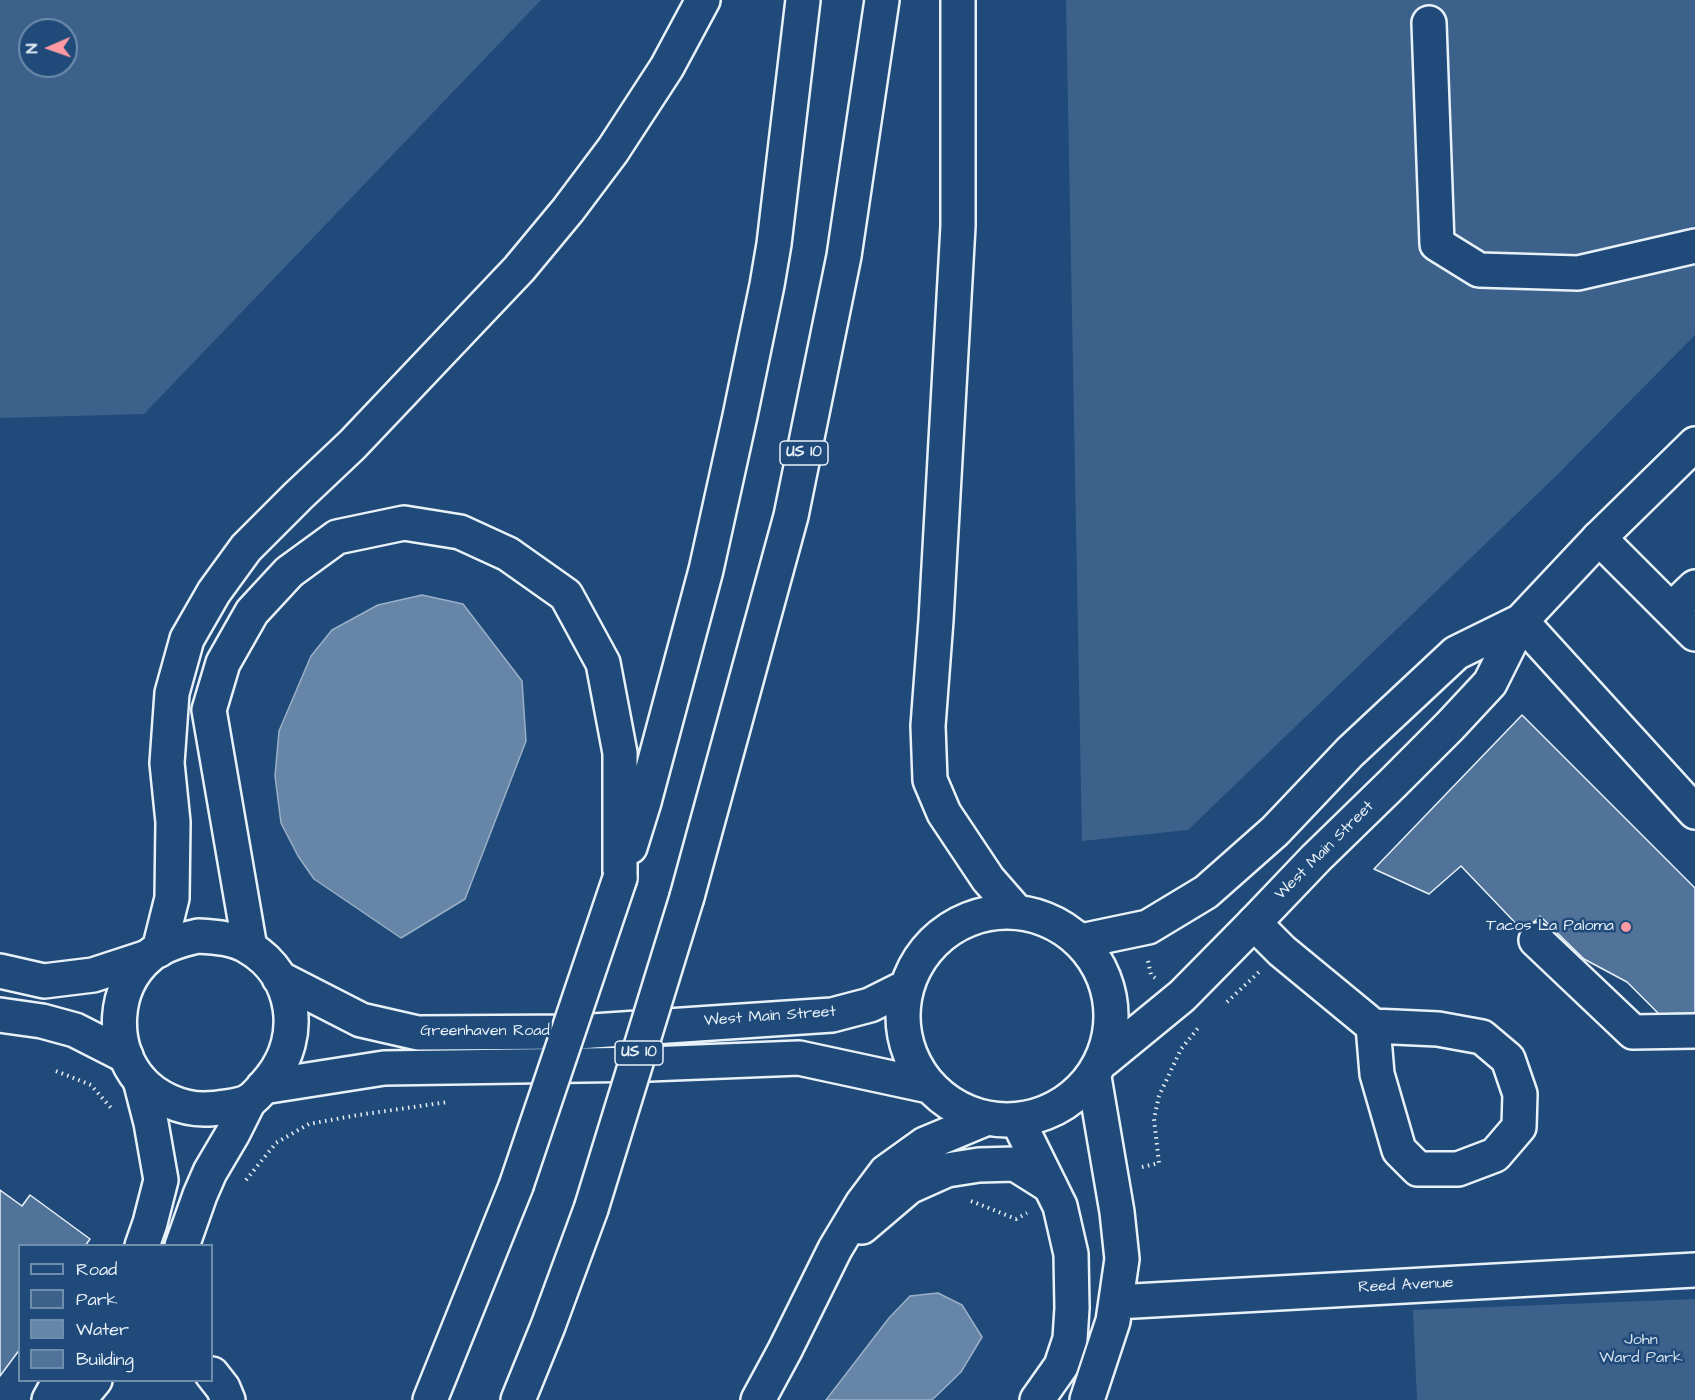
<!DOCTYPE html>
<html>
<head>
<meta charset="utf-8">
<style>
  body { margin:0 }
  #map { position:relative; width:1695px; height:1400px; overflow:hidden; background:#1f4a7a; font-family:"Architects Daughter",sans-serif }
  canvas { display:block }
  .legend { position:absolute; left:18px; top:1244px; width:195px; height:138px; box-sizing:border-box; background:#1f4a7a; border:2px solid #6f8dac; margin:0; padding:8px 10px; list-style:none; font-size:18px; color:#e8f1f8 }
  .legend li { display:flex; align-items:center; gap:12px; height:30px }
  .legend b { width:30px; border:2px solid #6f8dac }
  .north { position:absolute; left:18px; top:18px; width:60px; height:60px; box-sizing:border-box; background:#1f4a7a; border:2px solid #6f8dac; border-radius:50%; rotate:268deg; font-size:16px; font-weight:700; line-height:24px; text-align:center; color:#e8f1f8 }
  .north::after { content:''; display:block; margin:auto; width:21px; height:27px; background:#ff9aa2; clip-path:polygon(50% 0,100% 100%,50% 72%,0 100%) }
</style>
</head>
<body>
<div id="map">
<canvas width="1695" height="1400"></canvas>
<ul class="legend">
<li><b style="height:8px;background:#1f4a7a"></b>Road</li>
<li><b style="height:16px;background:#3c628c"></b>Park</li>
<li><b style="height:16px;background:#6685a7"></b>Water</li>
<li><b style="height:16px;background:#517399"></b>Building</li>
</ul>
<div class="north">N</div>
</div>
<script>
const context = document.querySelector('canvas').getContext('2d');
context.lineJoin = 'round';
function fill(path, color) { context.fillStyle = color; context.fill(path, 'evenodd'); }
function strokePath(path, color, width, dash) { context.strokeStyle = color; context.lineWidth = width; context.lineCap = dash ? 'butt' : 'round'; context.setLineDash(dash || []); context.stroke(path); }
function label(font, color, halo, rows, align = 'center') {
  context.font = font + ' "Architects Daughter",sans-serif'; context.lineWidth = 5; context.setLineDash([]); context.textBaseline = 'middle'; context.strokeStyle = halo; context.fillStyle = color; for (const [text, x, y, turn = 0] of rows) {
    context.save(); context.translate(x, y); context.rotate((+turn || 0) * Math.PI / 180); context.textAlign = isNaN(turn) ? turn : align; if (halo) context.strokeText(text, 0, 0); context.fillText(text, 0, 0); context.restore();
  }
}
fill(new Path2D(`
  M0,0h541l-397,414 -144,4zM30,30h36v36h-36z
  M1066,0h629v335l-138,140 -369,355 -106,11z
  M1695,1299v101h-278l-4,-90z`), '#3c628c');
const water = new Path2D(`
  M422,595l41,9 59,77 4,60 -61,158 -64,39 -87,-59 -16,-23 -17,-33 -6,-47 4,-45 32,-75 21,-26 46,-25z
  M938,1293l24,12 20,32 -21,35 -29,28h-106l63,-82 21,-22z`);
fill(water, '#6685a7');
strokePath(water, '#9ab0c7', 1.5);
const building = new Path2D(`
  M1522,715l173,173v125l-36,1 -32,-32 -43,-23 -44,-43 -16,16 -63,-66 -32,28 -55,-25z
  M0,1190l22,16 8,-11 60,44 -5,7h-65v103l-20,27z`);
fill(building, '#517399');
strokePath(building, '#e8f1f8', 1.5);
const minor = new Path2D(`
  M1429,23l8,221 42,26 99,3 117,-27
  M1599,538l96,96
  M1671,610l24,-23
  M1521,621l174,191
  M1254,923l28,28 91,75 4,48 22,76 19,19h40l37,-14 24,-28 1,-33 -12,-35 -26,-22 -44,-8 -65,-3
  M1536,940l97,92 62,-1
  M0,971l44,10 49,-6 55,-18
  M0,1015l42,6 33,9 51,26
  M140,1080l11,43 10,57 -11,43 -8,23
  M1018,1121l42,85 11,48 1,54 -2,31 -9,27 -24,34
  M182,1246l18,-51 10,-23 23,-39 16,-32
  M1116,1302l579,-32
  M212,1374l11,14 5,12
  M49,1400l11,-20
  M75,1400l11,-9 9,-11
  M1087,1400l26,-79 9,-62 -5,-47 -23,-135`);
const major = new Path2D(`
  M903 1016a104 104 0 1 1 208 0a104 104 0 1 1-208 0Z
  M198,936c18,1 36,2 52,12 46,28 54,89 21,130 -6,7 -14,18 -22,23 -9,5 -34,8 -45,8 -23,0 -48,-11 -64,-29 -30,-36 -27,-92 8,-123 14,-12 32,-17 50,-21z
  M1081,941l67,-14 58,-35 69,-61 75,-79 106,-99 65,-32
  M279,978l82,42 57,13 160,-1 254,-17 38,-10 36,-18
  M1104,1060l78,-64 72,-73 62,-65 77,-75 57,-57 40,-43 31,-62 78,-83 96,-94
  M263,1087l121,-19 265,-4 150,-6 130,28`);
const highway = new Path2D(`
  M958,0v226l-22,394 -8,106 2,54 14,33 44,66 28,32
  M630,847l14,-45 62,-232 34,-154 27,-131 7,-41 29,-244
  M687,897l104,-381 53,-260 38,-256
  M250,948l-41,-238 14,-47 29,-51 37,-40 48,-35 67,-14 56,9 48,22 58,41 37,68 17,90v125
  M159,950l13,-52 1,-76 -6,-59 5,-70 15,-54 27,-47 32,-44 52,-52 54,-51 167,-176 49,-59 45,-60 54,-83 36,-67
  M862,1227l47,-40 38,-17 32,-5 36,-1 35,22
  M430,1400l86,-214
  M518,1400l30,-74 43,-117
  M758,1400l27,-50 50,-101 27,-45 24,-32 39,-28 60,-25`);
strokePath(minor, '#e8f1f8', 38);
strokePath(major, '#e8f1f8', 38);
strokePath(highway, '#e8f1f8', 38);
strokePath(new Path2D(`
  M1148,961l3,14 4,3
  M1227,1002l32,-30
  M56,1071l35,14 20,23
  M1142,1167l17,-4 -5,-44 5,-23 22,-47 18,-22
  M246,1180l30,-37 33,-19 49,-9 90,-13
  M971,1201l45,18 11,-6`), '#e8f1f8', 4, [1.5, 4.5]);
strokePath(minor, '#1f4a7a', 33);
strokePath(major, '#1f4a7a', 33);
strokePath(highway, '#1f4a7a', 33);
const highwayBridge = new Path2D(`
  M516,1186l104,-308
  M591,1209l96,-312`);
strokePath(highwayBridge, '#e8f1f8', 38, []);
strokePath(highwayBridge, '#1f4a7a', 33);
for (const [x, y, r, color] of [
  [1626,927,6,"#ff9aa2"]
]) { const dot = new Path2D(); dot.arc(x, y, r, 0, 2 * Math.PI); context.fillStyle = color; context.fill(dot); strokePath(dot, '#1f4a7a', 2); }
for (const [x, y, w] of [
  [804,453,48],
  [639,1053,48]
]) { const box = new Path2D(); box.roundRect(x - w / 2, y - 12, w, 24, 4.5); context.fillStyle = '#1f4a7a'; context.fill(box); strokePath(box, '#e8f1f8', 1.5); }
label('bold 15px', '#e8f1f8', null, [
  ["US 10",804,453],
  ["US 10",639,1053]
]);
label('16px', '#e8f1f8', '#1f4a7a', [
  ["West Main Street",1325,851,-45],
  ["West Main Street",770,1017,-4],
  ["Greenhaven Road",485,1032],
  ["Reed Avenue",1406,1286,-3]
]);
label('16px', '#e8f1f8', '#1f4a7a', [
  ["Tacos La Paloma",1614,927]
], 'right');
label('16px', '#d7e3ed', '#1f4a7a', [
  ["John",1641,1341],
  ["Ward Park",1641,1359]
]);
</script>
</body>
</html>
